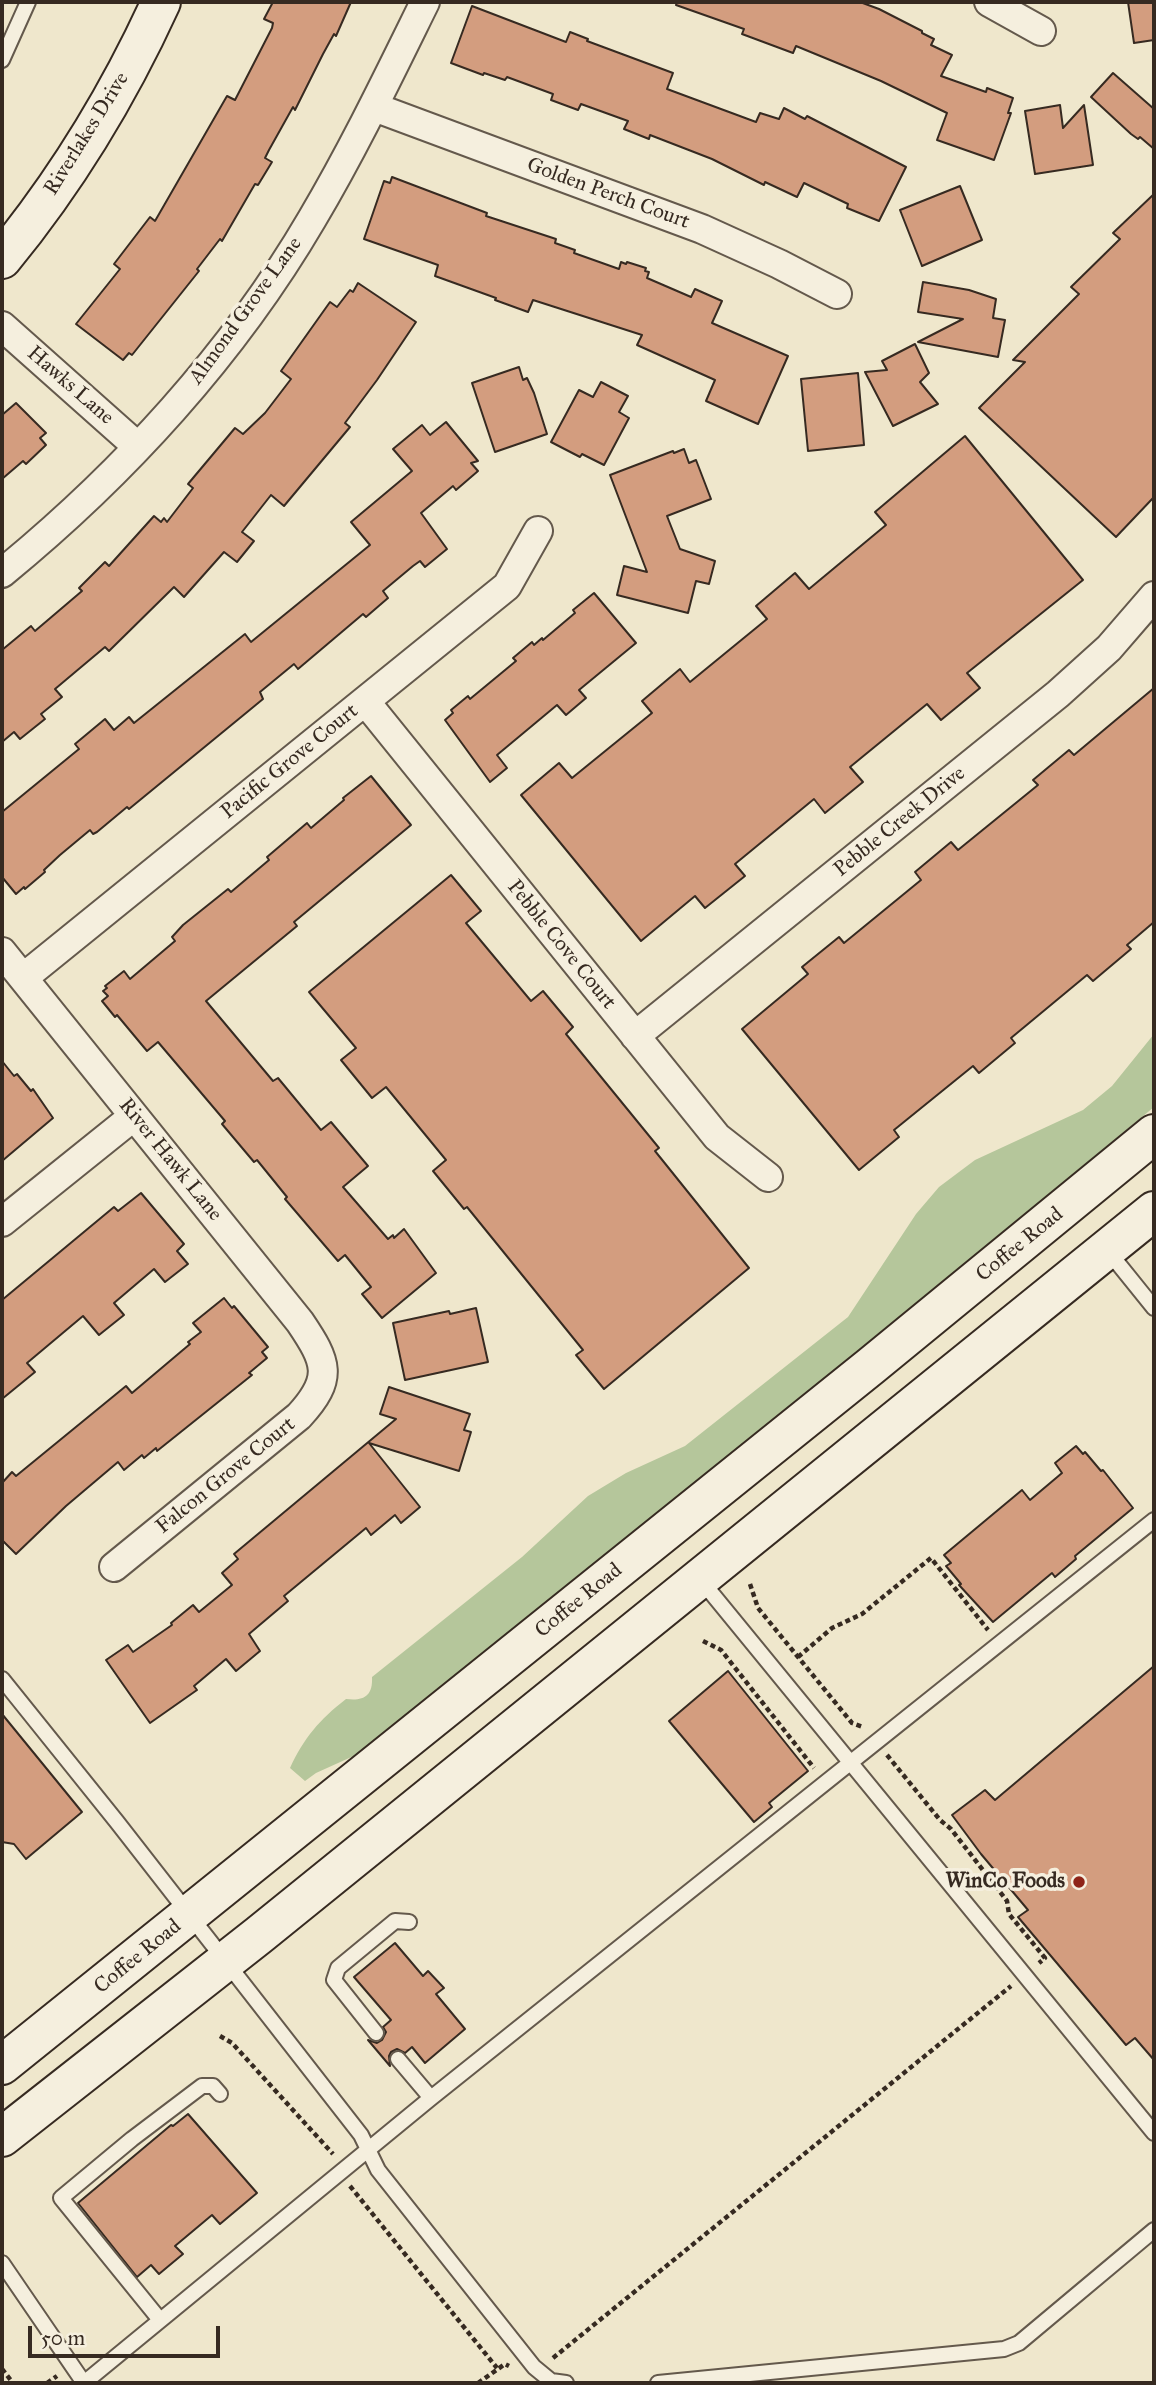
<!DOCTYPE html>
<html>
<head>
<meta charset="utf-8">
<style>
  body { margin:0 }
  #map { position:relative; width:1156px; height:2385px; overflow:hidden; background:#efe7cc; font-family:"IM FELL Great Primer",serif }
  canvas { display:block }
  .frame { position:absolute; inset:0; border:4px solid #362a21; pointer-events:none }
  .scale { position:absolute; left:28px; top:2326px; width:192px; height:32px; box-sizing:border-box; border:4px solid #362a21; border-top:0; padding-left:9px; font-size:21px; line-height:24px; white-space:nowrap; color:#362a21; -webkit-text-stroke:5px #f5efde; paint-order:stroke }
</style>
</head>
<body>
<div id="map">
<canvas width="1156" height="2385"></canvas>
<div class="frame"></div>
<div class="scale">50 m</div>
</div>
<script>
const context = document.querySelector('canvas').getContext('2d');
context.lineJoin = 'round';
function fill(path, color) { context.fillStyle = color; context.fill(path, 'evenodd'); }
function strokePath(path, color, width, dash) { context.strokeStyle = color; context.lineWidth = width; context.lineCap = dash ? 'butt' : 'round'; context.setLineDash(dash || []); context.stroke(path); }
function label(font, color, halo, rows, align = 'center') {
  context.font = font + ' "IM FELL Great Primer",serif'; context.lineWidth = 7; context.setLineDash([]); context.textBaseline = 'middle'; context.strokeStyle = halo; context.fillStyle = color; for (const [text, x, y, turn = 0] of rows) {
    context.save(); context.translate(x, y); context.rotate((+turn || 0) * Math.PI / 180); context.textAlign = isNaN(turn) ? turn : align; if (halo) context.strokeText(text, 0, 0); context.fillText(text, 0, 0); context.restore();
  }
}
fill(new Path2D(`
  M1154,1034v73c-262,218 -529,433 -796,647l-42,19 -11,8 -15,-13c14,-30 29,-48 56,-69 17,2 27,-2 26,-22l150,-120 66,-61 38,-23 59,-27 163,-129 68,-103 23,-27 36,-27 108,-50 29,-24z`), '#b5c69b');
const building = new Path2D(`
  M273,2h78l-15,34 -2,-2 -11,20 -28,56 -2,-3 -24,43 -4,8 7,4 -14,23 -3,-1 -33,57 -2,-2 -23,30 2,2 -67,84 -3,-2 -6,7 -47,-36 44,-55 -6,-5 36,-47 5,4 72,-125 8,4 37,-72 1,-5 -9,-4z
  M677,2h183l19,7 43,22v2l12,6 -3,6 21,10 -11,21 45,16 1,-4 26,10 -5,15h3l-17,47 -57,-20 10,-27 -66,-32 -85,-35 -3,7 -51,-19 2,-5 -68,-24z
  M1128,2h26v38l-20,3z
  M472,6l94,36 4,-10 18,7 -1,2 86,32 -6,16 89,33 4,-9 19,6 5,-11 21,11 2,-3 99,51 -27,54 -32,-13 1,-4 -44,-21 -7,14 -32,-15 -1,3 -52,-26 -62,-24 -1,4 -25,-10 4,-8 -47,-17 -3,6 -27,-10 2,-6 -46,-17 -2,3 -21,-7 -1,2 -32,-12z
  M1113,73l41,36v40l-14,-12 -2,2 -7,-5 -40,-37z
  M1060,105l3,23 21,-23 9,60 -58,9 -10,-63z
  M392,177l95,36 -1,3 70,23 -1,4 20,7 -1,3 45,16 2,-7 5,2 1,-2 19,6 -1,3 4,1 -2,6 44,19 4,-8 27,12 -10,22 76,33 -30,68 -52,-23 9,-21 -78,-35 5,-10 -109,-35 -5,12 -33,-12 1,-2 -61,-22 3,-11 -74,-26 20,-58 6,2z
  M960,186l22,54 -60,26 -22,-56z
  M1154,194v303l-38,40 -137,-129 46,-46 -12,-2 66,-66 -8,-7 49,-48 -7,-6z
  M923,282l46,8 27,9 -3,19 12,2 -7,37 -80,-15 45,-23 -45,-7z
  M358,283l58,39 -39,58 -32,43 5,4 -66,79 -13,-11 -29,37 12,9 -17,21 -13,-10 -40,45 -10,-10 -65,64 -4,-4 -50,42 7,8 -21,17 4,5 -25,20 -6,-7 -12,10v-92l29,-24 4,5 47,-40 -3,-3 26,-26 4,4 45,-50 7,6 3,-4 3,4 26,-34 -5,-4 47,-56 8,6 22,-21 26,-34 -10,-8 49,-69 7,5 13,-17 3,2z
  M915,344l14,29 -9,9 18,22 -45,22 -28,-54 22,-2 -5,-9z
  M519,367l4,13 4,-2 7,15 13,41 -52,18 -23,-69z
  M858,373l6,72 -56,6 -7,-72z
  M601,382l27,14 -9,16 10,6 -25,47 -22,-11 -2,3 -29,-15 28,-52 14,7z
  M16,403l30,30 -6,5 6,7 -20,19 -3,-3 -21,18v-64z
  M446,422l32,39 -7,2 7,8 -22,19 -3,-4 -32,27 26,36 -22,18 -5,-6 -7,5 -30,25 5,7 -22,19 -3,-3 -65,55 -4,-5 -34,28 3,7 -17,14 -117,96 -2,-2 -30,25 -4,2 -3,-4 -30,25 -16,15 1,2 -20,17 -1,-2 -8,7 -14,-17v-65l77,-63 -4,-5 30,-25 9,11 15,-13 5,6 111,-89 6,8 119,-97 -19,-23 61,-51 -19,-22 29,-24 8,10z
  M965,436l118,144 -116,93 13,15 -39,32 -14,-16 -77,63 13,15 -38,31 -11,-14 -79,65 10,12 -40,32 -10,-12 -54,45 -120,-146 38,-32 13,15 80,-65 -10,-12 38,-32 10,13 77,-63 -11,-13 39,-33 14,16 77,-64 -11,-13z
  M684,449l5,14 7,-3 15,39 -44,17 13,33 35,12 -6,23 -13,-3 -8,32 -71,-18 7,-29 23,6 -37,-97 63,-24 1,2z
  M594,593l42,50 -57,47 7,8 -20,17 -9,-10 -60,50 10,13 -17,14 -45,-62 8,-7 -2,-3 17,-14 2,3 46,-38 -3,-3 19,-16 2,3 8,-7 1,2 32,-27 -2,-3z
  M1154,688v234l-27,23 4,4 -38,32 -6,-6 -76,63 4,5 -36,30 -6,-7 -79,64 5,7 -40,33 -117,-141 66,-55 -6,-7 37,-30 5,6 77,-63 -6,-8 36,-30 7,8 80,-65 -5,-5 36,-30 5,5z
  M371,776l40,49 -117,97 3,4 -91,75 67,80 5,-3 43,52 10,-8 37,44 -25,21 45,52 5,-4 1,3 10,-9 32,44 -54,45 -20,-24 9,-7 -26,-32 -7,6 -53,-62 2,-2 -30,-37 -3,2 -32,-38 3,-3 -67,-79 -11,9 -30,-36 -2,2 -13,-16 6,-5 -5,-5 4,-3 -2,-2 19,-15 6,8 45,-38 -3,-4 11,-12 45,-36 3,3 38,-32 -2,-3 40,-34 4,5 33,-28 -1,-2z
  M451,875l30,36 -15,12 65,78 12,-10 30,36 -7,7 93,114 -4,3 94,117 -145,121 -28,-34 7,-5 -116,-143 -3,2 -31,-38 13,-11 -60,-73 -14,11 -31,-38 15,-12 -47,-56z
  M2,1061l12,15 3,-2 14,17 2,-2 20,29 -51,43z
  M141,1193l43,51 -7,7 11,13 -23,18 -11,-13 -40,34 10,12 -25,20 -16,-19 -56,47 8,9 -33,27v-99l112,-93 4,4z
  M224,1298l8,10 2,-2 34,41 -6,5 5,6 -18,15 3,2 -95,76 -1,-3 -12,10 -2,-3 -18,15 -6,-8 -52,44 -50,48 -14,-14v-57l10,-11 4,4 110,-90 6,7 58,-49 -2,-2 13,-10 -8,-9z
  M476,1308l12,54 -83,18 -12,-57 56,-12 1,3z
  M389,1387l81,27 -6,16 7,2 -12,39 -90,-28 51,64 -19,16 -6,-8 -24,20 -5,-7 -82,68 4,5 -39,33 11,17 -24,20 -10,-12 -32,27 3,4 -47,33 -44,-63 22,-15 5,7 39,-27 -1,-2 22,-18 6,7 33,-27 -10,-12 16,-14 -4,-5 162,-135 -16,-5z
  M1076,1446l7,8 2,-2 16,19 2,-1 30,38 -58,48 1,3 -21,18 -3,-4 -59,49 -34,-37 2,-1 -15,-18 5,-3 -7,-8 78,-65 8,10 32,-27 -7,-10z
  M1154,1666v394l-19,-22 -9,7 -108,-128 10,-7 -47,-56 -29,-39 33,-25 10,10z
  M728,1671l80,100 -39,32 3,4 -18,15 -85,-101z
  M2,1714l80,98 -56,47 -12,-15 -12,-2z
  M395,1943l28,33 5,-5 16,17 -8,6 29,35 -40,34 -13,-16 -7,6 -8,-4 -6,3 -2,4 1,10 -22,-26 9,3 5,-3 4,-8 -3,-5 8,-7 -37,-43z
  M188,2114l69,79 -37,31 -8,-9 -37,31 8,8 -24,20 -8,-9 -14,12 -59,-74 93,-78 2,1z`);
fill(building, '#d39d7f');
strokePath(building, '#362a21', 2);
const service = new Path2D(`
  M2,60l26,-58
  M1108,1251l46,57
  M700,1579l454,554
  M2,1679l115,143 244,313 17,35 156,197 17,14 15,2
  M376,2033l-42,-53 4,-12 57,-47 14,1
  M398,2059l33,39
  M2,2263l82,120
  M160,2320l-99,-122 71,-59 70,-53h11l7,8
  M84,2383l347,-285 723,-578
  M658,2383l346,-34 15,-6 135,-113`);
const minor = new Path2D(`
  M989,2l52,29
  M374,107l328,122 77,35 58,30
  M2,326l136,121
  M2,573c121,-99 231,-219 310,-354 42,-71 77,-144 113,-217
  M365,701l352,436 51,40
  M2,952l298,370c27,40 34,56 -1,94l-185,151
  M23,978l484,-392 31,-55
  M635,1036l423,-342 51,-46 45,-52
  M2,1222l132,-106`);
const secondary = new Path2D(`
  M2,259c64,-78 117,-165 159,-257
  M2,2065l869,-699 283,-232
  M2,2137l257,-202 895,-724`);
strokePath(service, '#64594c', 18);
strokePath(minor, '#64594c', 32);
strokePath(secondary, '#362a21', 42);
strokePath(new Path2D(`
  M750,1584l8,24 94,115 11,4
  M703,1641l18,9 93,118
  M798,1657l34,-29 30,-14 69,-56 57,72
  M887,1755l53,65 11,9 56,72 2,13 36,44 -6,5
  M220,2036l12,7 101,111
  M350,2186l147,182
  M553,2358l458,-372
  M2,2369l11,14
  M47,2383l10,-7
  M478,2383l27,-19 4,2`), '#362a21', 4.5, [5, 3.5]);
strokePath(service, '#f5efde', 14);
strokePath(minor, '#f5efde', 28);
strokePath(secondary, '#f5efde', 38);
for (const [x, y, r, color] of [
  [1079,1882,7,"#8f2418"]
]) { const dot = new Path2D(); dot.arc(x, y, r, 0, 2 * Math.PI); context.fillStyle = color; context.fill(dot); strokePath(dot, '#f5efde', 2.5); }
label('21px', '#362a21', '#f5efde', [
  ["Riverlakes Drive",87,134,-58],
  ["Golden Perch Court",608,194,20],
  ["Almond Grove Lane",246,311,-54],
  ["Hawks Lane",70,386,41],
  ["Pacific Grove Court",290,762,-39],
  ["Pebble Creek Drive",900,822,-39],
  ["Pebble Cove Court",561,945,51],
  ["River Hawk Lane",170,1160,51],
  ["Coffee Road",1020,1245,-39],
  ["Falcon Grove Court",226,1476,-39],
  ["Coffee Road",579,1601,-39],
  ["Coffee Road",138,1957,-39]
]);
label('bold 21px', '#362a21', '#f5efde', [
  ["WinCo Foods",1065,1882]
], 'right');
</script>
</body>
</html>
